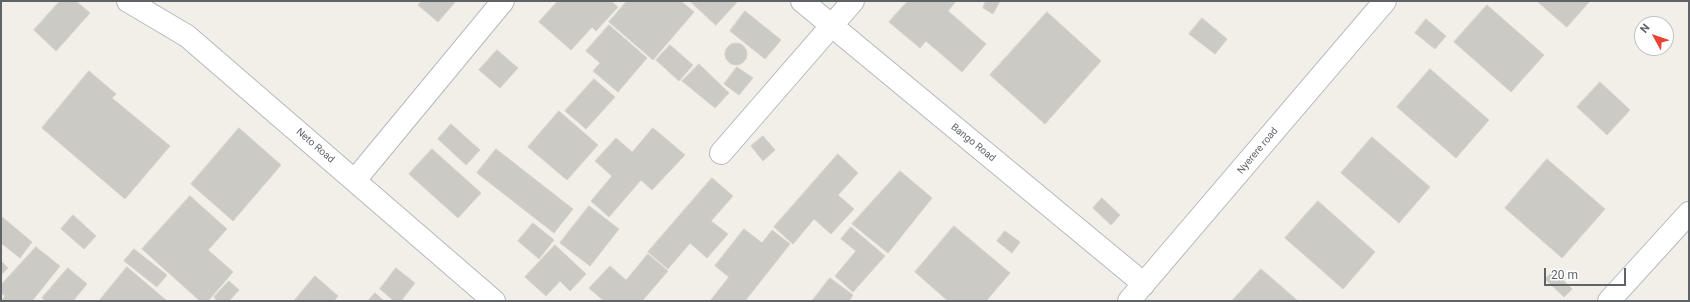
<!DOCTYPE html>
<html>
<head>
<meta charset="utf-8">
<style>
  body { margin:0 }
  #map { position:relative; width:1690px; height:302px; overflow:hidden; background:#f1efe8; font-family:Roboto,sans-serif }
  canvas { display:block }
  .frame { position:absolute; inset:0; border:2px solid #5f6368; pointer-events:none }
  .north { position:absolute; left:1634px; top:16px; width:40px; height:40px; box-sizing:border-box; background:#fff; border:1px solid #bfc1c3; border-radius:50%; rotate:310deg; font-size:11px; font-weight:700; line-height:16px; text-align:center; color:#5f6368 }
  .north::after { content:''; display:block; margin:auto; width:14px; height:18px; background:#ea4335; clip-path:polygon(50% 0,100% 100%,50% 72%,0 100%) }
  .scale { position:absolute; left:1544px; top:268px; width:82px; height:18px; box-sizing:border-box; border:2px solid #5f6368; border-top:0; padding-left:5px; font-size:12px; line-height:14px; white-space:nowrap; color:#5f6368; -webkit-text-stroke:3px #fff; paint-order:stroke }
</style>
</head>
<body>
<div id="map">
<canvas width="1690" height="302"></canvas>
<div class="frame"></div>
<div class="north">N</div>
<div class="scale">20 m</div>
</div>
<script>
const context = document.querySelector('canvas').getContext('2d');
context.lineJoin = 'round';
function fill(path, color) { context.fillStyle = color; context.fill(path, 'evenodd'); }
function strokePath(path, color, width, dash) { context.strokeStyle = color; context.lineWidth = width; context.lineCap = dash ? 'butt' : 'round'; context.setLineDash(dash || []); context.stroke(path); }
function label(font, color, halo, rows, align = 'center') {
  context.font = font + ' Roboto,sans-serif'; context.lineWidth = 3; context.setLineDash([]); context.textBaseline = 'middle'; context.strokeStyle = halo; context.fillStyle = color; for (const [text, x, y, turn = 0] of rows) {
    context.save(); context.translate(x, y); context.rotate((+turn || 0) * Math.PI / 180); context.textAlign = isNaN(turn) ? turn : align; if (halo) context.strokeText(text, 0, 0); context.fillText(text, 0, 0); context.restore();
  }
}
const building = new Path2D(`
  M60,1h16l14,12 -34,38 -22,-21z
  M422,1h34l-18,21 -20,-17z
  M558,1h53l7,6 -22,24 -4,-4 -21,23 -32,-28z
  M627,1h54l13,11 -41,48 -44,-38z
  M690,1h48l-22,24z
  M908,1h48l-8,10 38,33 -24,28 -36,-31 -6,7 -31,-26z
  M986,1h14l-7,13 -10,-6z
  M1537,1h53l-23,26z
  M1487,5l57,50 -33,37 -57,-50z
  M745,11l36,29 -16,19 -35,-28z
  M1047,12l54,49 -56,63 -55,-49z
  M1202,18l25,21 -12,15 -26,-20z
  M1426,19l20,17 -11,13 -20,-16z
  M609,25l38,33 -29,34 -25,-21 7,-8 -14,-12z
  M725 54a11 11 0 1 1 22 0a11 11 0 1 1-22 0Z
  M670,45l23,20 -14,16 -23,-21z
  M497,50l21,18 -18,20 -21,-18z
  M699,64l30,29 -14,15 -33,-27z
  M737,67l16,11 -14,17 -15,-11z
  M1430,69l59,51 -33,38 -59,-51z
  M89,71l27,23 -4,4 58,48 -45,53 -83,-71z
  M594,79l21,18 -29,32 -21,-18z
  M1600,82l30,28 -23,25 -30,-28z
  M559,111l39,34 -31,35 -39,-33z
  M451,124l29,26 -14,15 -28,-26z
  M239,128l42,37 -48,56 -42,-37z
  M653,128l32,27 -33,35 -11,-10 -32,37 -18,-16 21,-25 -17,-15 21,-23 16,14z
  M763,136l12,14 -12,11 -12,-15z
  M1372,137l58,50 -31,36 -58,-50z
  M432,149l49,44 -23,25 -49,-44z
  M496,149l77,60 -19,24 -77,-60z
  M838,154l20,19 -20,22 16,14 -23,25 -17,-15 -21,25 -19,-17z
  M1547,159l58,50 -43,49 -57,-50z
  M900,171l32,27 -44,55 -36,-29z
  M712,178l21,18 -22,25 17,13 -21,24 -17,-15 -22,26 -20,-17z
  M190,196l37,33 -19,21 25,22 -25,29h-8l-58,-52z
  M1102,198l18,17 -9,10 -18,-17z
  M1318,201l57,51 -32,37 -58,-51z
  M589,206l30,23 -29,37 -30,-23z
  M73,215l23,21 -12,13 -23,-20z
  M1,216l31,26 -12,16 -19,-15z
  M533,223l21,17 -15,19 -21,-18z
  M954,226l56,47 -24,28h-38l-33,-29z
  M851,227l34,29 -32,36 -18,-16 21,-25 -15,-12z
  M744,229l18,14 10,-13 18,14 -45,57h-35l19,-24 -14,-11z
  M1005,231l15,11 -8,11 -15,-12z
  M555,245l31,29 -16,17 -10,-10 -14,15 -21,-19z
  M36,247l24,19 -28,35h-30l3,-5 -4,-3v-8z
  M134,249l33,26 -10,12 -33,-26z
  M648,254l20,17 -26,30h-38l-15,-13 21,-22 16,14z
  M1,261l7,7 -7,7z
  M127,267l40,34h-68z
  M68,268l19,16 -14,17h-27l-4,-3z
  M396,268l19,15 -14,18h-7l-14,-12z
  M1261,269l37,32h-66z
  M1554,271l18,18 -8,8 -19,-18z
  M315,276l23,20 -4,5h-40z
  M830,278l23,17 -4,6h-37z
  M229,281l10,9 -10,11h-12l-3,-4z
  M375,293l9,8h-16z`);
fill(building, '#cccac5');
strokePath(building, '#d6d1c6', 1);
const minor = new Path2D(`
  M128,1l59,35 307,265
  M802,1l342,283
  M721,153l132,-152
  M355,180l148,-179
  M1609,301l80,-88`);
const tertiary = new Path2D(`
  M1129,301l256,-300`);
strokePath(minor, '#b5b8bc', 24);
strokePath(tertiary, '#b5b8bc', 24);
strokePath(minor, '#fff', 22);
strokePath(tertiary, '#fff', 22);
label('10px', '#5f6368', '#fff', [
  ["Bango Road",973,143,39],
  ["Neto Road",315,146,41],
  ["Nyerere road",1258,151,-50]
]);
</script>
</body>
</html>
